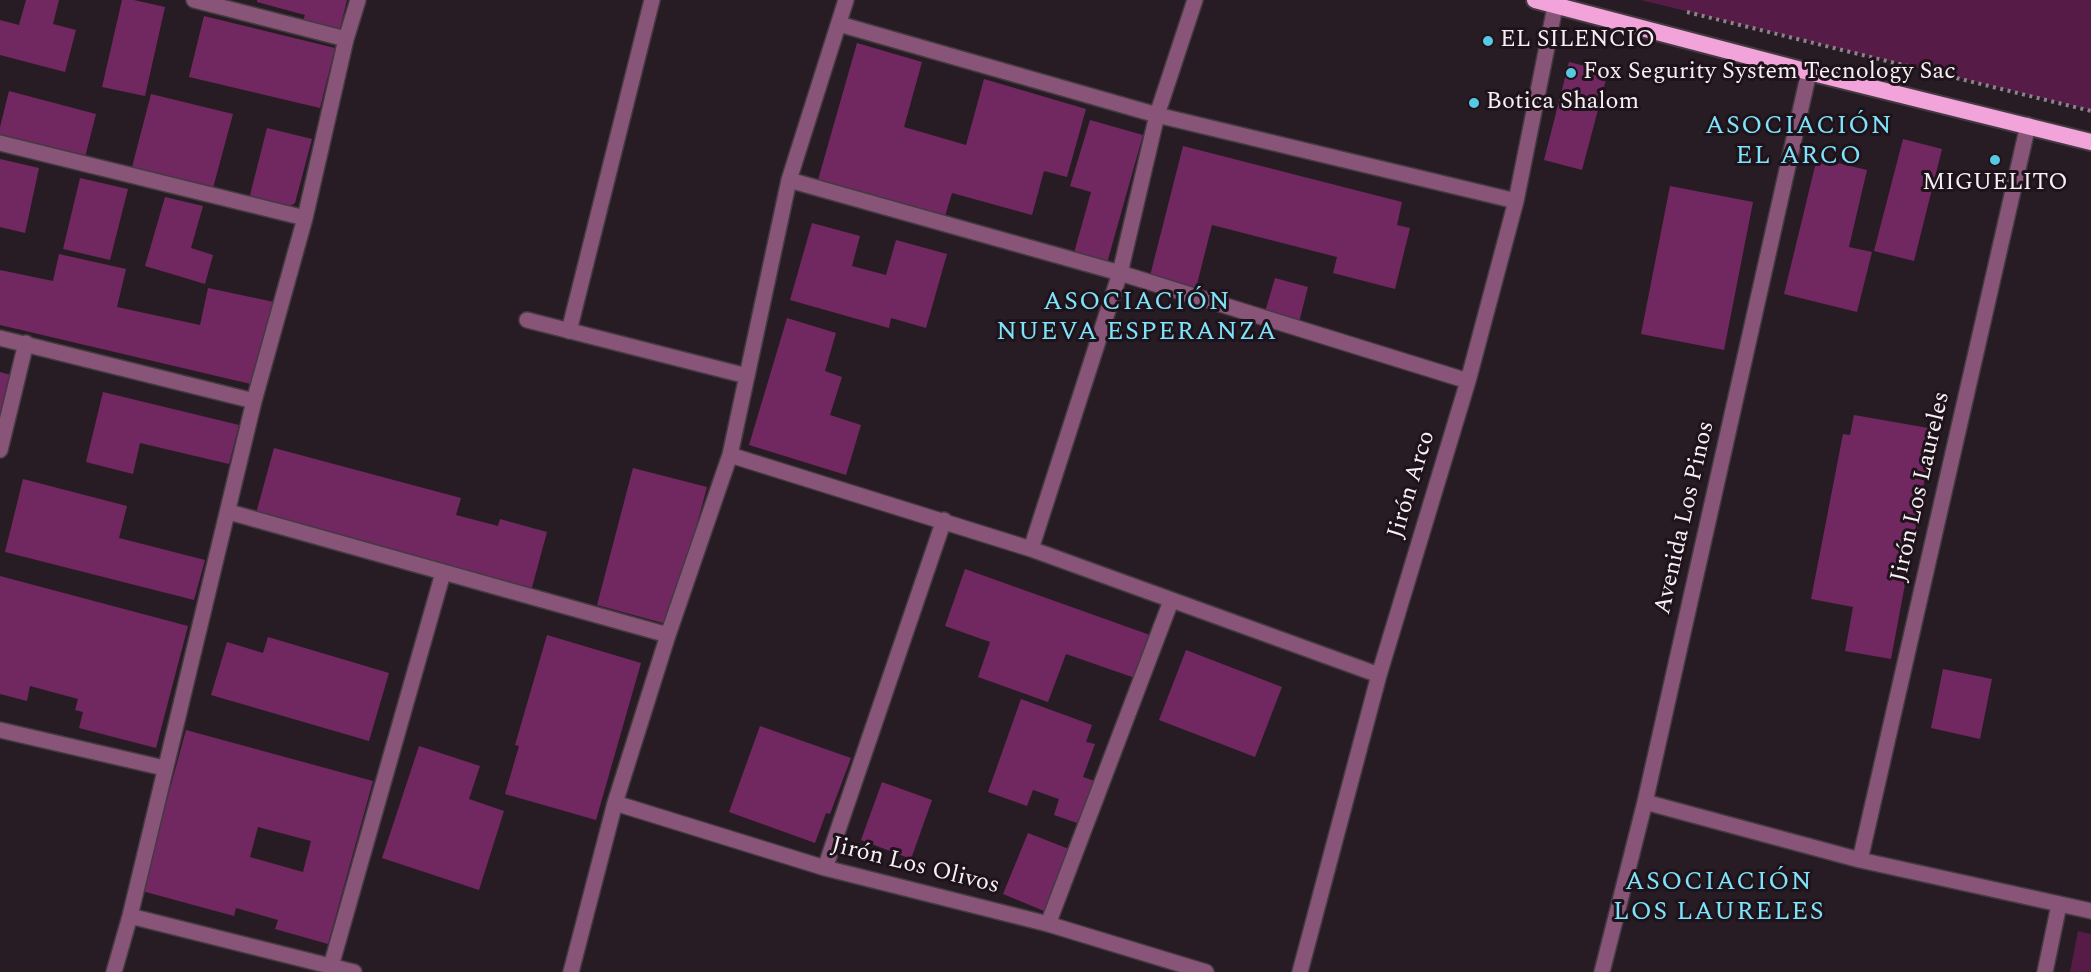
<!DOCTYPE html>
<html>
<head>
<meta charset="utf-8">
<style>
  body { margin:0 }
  canvas { display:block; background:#271c24 }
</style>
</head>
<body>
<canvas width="2091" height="972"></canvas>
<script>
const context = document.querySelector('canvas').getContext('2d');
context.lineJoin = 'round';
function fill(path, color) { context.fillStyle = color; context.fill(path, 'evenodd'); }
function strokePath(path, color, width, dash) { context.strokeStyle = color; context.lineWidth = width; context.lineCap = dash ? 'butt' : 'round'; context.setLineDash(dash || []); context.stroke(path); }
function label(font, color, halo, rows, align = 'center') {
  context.font = font + ' Spectral,serif'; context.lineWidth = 6; context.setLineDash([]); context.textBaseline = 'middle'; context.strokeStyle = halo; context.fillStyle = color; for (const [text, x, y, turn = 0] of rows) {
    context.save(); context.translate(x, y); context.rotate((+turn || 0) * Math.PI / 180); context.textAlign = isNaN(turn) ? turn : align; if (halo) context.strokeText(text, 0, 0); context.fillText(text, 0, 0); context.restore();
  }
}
fill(new Path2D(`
  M1641,0h450v110z
  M2078,931l13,3v38h-21z`), '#561b47');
fill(new Path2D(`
  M26,0h33l-6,24 23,6 -11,42 -65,-17v-35l19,5z
  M122,0h12l31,7 -20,89 -43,-9z
  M257,0h90l-8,33 -37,-10 3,-8 -48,-13z
  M204,16l131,32 -15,60 -131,-31z
  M857,43l65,19 -18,65 62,18 18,-66 102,30 -19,68 -23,-6 -12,44 -80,-22 -7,23 -127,-36z
  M1569,62l39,10 -26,98 -38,-10z
  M9,91l87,23 -12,47 -84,-22v-12z
  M151,94l82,20 -20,74 -81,-21z
  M1090,120l53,15 -36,128 -33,-10 17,-61 -21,-6z
  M267,128l45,11 -17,64 -9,6 -37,-10z
  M1903,139l39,10 -28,112 -40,-10z
  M1183,146l219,56 -5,23 13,3 -15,61 -62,-16 4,-16 -125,-32 -16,63 -46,-12z
  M1817,158l50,12 -18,77 23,5 -15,60 -73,-18z
  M0,159l39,9 -14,65 -25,-6z
  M80,178l48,11 -18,71 -47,-11z
  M1670,186l83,16 -29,148 -83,-16z
  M165,197l38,9 -12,42 22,7 -8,29 -60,-18z
  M812,223l48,13 -8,30 34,9 10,-35 51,14 -21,74 -35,-10 -2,10 -99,-28z
  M59,254l67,15 -9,38 83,18 8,-37 66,14 -19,83 -255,-60v-55l53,11z
  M1275,278l33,9 -9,35 -34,-10z
  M787,318l49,15 -11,38 17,6 -12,38 31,10 -15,50 -97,-30z
  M0,372l11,3 -9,37 -2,-1z
  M103,392l136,33 -10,39 -89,-21 -7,31 -47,-12z
  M1854,415l80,14 -43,230 -46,-8 8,-44 -42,-8 32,-165 7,1z
  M274,448l187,50 -5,17 42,11 2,-7 47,13 -16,59 -276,-74z
  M633,468l74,19 -37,138 -73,-20z
  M23,479l104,27 -8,32 86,22 -11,40 -189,-48z
  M965,569l185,66 -15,43 -69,-24 -18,48 -70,-25 12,-35 -45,-16z
  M0,576l188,50 -32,122 -77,-20 4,-16 -8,-2 3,-11 -48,-13 -3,15 -27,-7z
  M547,635l94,28 -45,157 -91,-26 14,-48 -4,-1z
  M268,637l121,36 -20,68 -158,-46 16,-53 36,11z
  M1186,650l96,37 -27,70 -96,-37z
  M1943,669l49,10 -12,60 -49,-11z
  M1021,699l71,26 -6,17 9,2 -12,33 15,5 -15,43 -29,-10 5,-16 -26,-9 -6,16 -39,-14z
  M760,726l91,32 -21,56 -4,-1 -11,30 -86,-31z
  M186,730l187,51 -45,163 -53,-15 3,-9 -42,-12 -2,8 -92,-25zM258,827l53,14 -8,31 -53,-15z
  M419,746l61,20 -11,33 35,12 -25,79 -97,-32z
  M882,782l50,18 -21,59 -50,-19z
  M1028,833l46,18 -25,62 -46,-19z`), '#71275f');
const service = new Path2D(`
  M527,320l220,56`);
const minor = new Path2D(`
  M194,0l152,39
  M839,24l318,91 359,86
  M0,143l305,75
  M789,180l331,93 348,108
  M569,331l83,-331
  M0,338l254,63
  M0,450l26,-107
  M730,455l301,94 348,126
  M229,512l439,123
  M1031,549l89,-276 37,-158 38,-115
  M0,730l164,38
  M1645,802l215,58 231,51
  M615,803l210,65 223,56 158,48
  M1860,860l168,-735
  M825,868l119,-348
  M130,916l224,56
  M1048,924l123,-323
  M331,966l112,-393
  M114,972l16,-56 124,-515 51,-183 41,-179 12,-39
  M571,972l44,-169 53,-168 62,-180 59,-275 57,-180
  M1300,972l79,-297 89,-294 48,-180 39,-194
  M1602,972l43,-170 164,-730
  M2045,972l14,-67`);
const trunk = new Path2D(`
  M1535,0l274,72 282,70`);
strokePath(service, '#443a41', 18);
strokePath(minor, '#443a41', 18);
strokePath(trunk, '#443a41', 20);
strokePath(new Path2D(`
  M1687,12l404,99`), '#8c8289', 4, [3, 4.5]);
strokePath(service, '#885579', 15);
strokePath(minor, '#885579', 15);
strokePath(trunk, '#f2a3da', 16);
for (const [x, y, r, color] of [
  [1488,41,6,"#57c9e3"],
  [1571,73,6,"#57c9e3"],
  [1474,103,6,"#57c9e3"],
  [1995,160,6,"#57c9e3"]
]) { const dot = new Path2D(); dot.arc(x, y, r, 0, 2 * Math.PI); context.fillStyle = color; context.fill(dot); strokePath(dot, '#1e131a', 2); }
label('24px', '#f7eff4', '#1e131a', [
  ["EL SILENCIO",1500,41],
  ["Fox Segurity System Tecnology Sac",1583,73],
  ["Botica Shalom",1486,103],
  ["MIGUELITO",1995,184,"center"]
], 'left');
label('24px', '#f7eff4', '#1e131a', [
  ["Jirón Arco",1413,485,-73],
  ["Jirón Los Laureles",1922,487,-77],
  ["Avenida Los Pinos",1686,518,-77],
  ["Jirón Los Olivos",915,867,14]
]);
context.letterSpacing = '1.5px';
label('26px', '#7ee3fb', '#1e131a', [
  ["ASOCIACIÓN",1799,128],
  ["EL ARCO",1799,158],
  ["ASOCIACIÓN",1137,304],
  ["NUEVA ESPERANZA",1137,334],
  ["ASOCIACIÓN",1719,884],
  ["LOS LAURELES",1719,914]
]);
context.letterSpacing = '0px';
</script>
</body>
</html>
